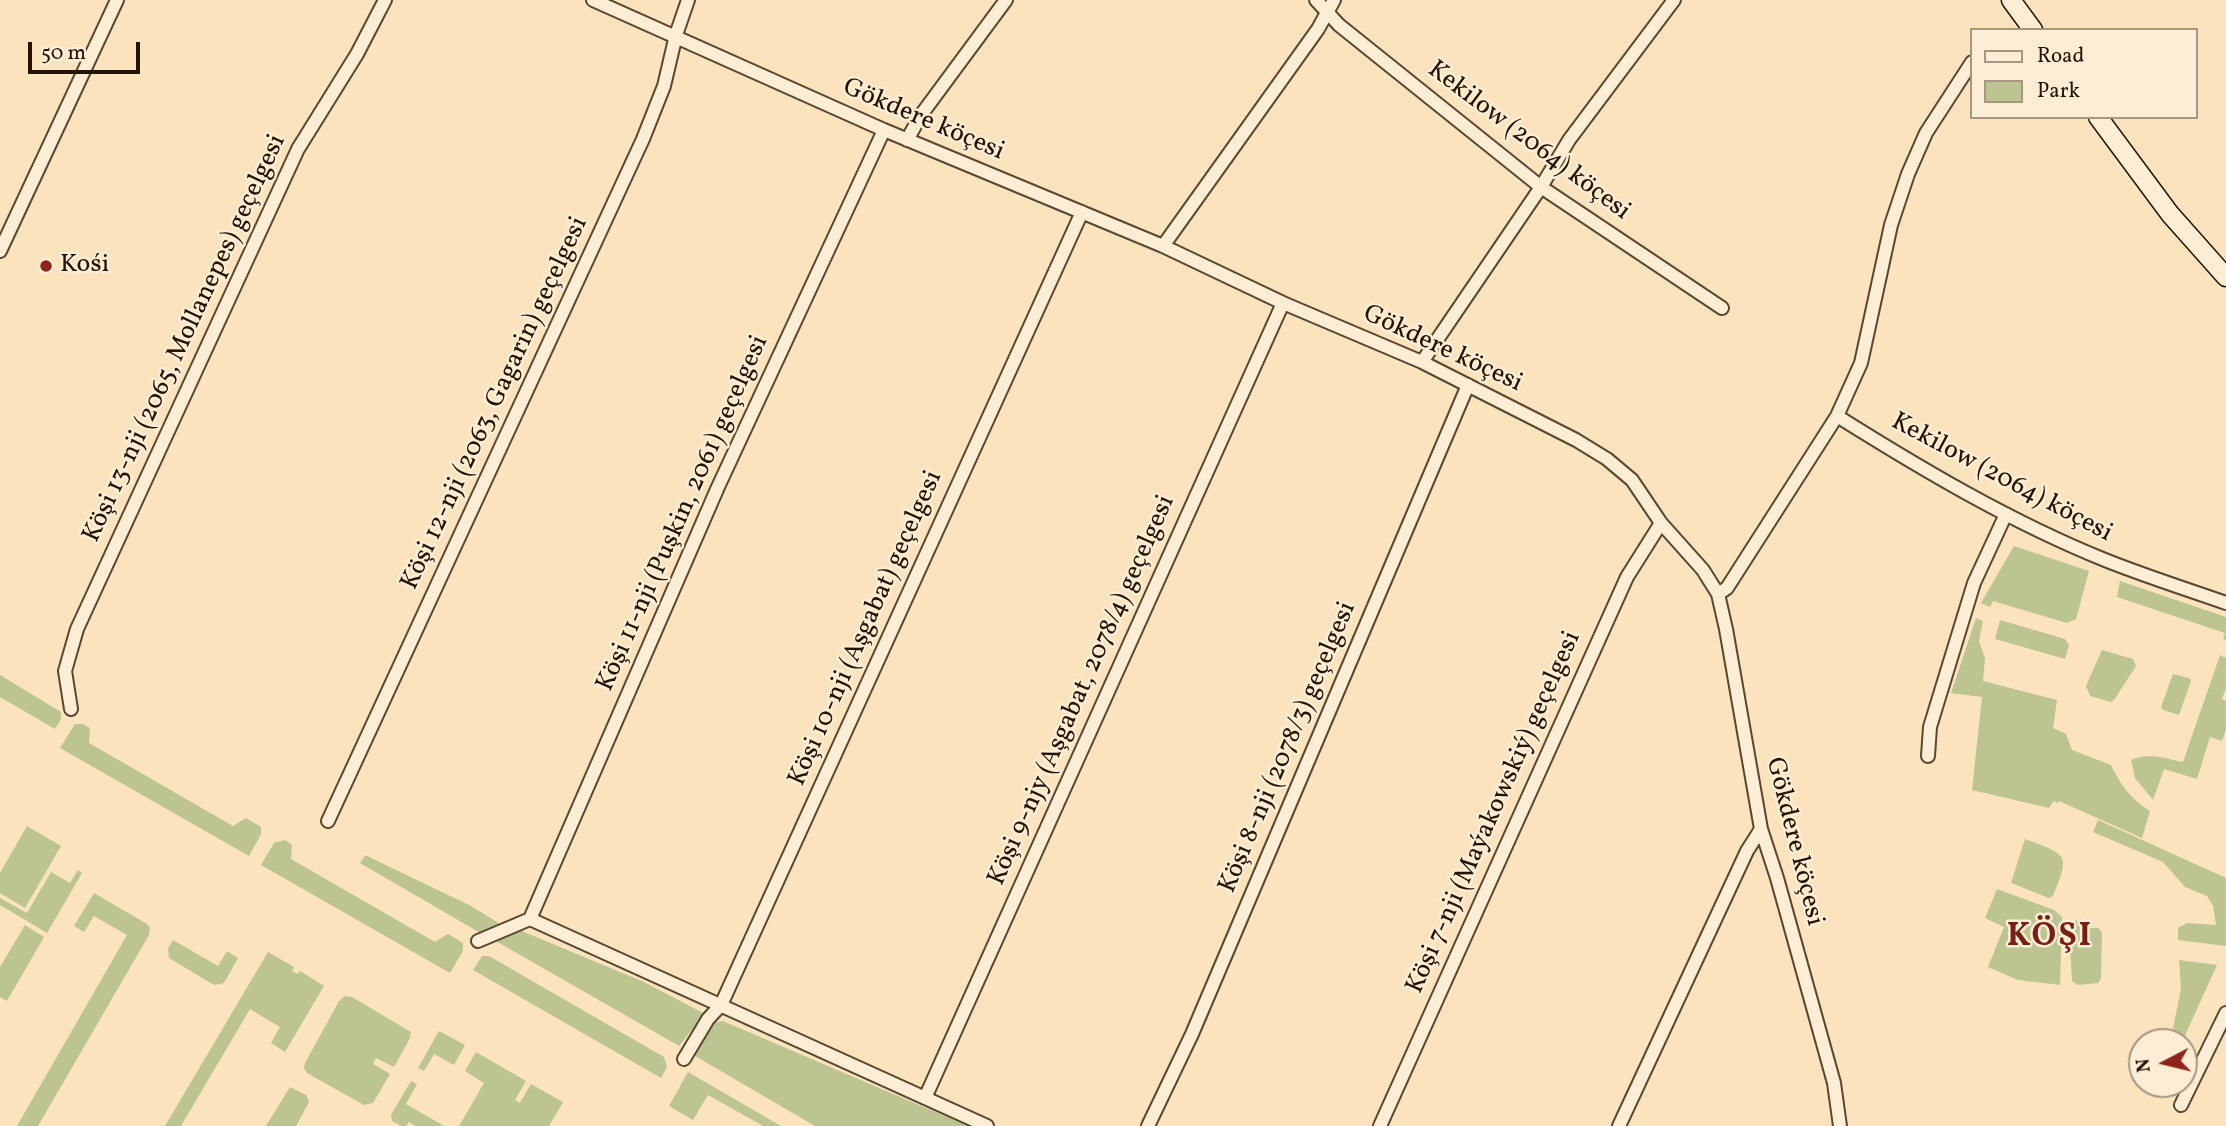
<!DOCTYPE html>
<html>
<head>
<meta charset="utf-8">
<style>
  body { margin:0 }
  #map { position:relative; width:2226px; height:1126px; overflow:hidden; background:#fae3bd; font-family:Vollkorn,serif }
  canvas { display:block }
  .legend { position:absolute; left:1970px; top:28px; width:228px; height:91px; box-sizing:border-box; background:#fcedd4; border:2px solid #a69680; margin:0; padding:9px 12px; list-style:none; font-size:21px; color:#241301 }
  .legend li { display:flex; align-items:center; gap:14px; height:35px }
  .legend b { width:35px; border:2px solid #a69680 }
  .north { position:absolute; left:2128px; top:1028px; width:70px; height:70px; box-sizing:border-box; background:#fcedd4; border:2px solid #a69680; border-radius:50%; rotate:263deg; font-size:19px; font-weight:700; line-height:28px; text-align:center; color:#241301 }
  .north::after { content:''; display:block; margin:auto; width:24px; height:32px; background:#8f2418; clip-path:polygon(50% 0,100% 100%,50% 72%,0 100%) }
  .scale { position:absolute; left:28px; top:42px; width:112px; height:32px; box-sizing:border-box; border:4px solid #241301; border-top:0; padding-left:9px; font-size:21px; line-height:24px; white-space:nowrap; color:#241301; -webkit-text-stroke:5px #fcedd4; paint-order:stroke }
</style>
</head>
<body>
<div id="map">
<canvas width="2226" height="1126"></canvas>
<ul class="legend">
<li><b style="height:9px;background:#fcedd4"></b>Road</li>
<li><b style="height:19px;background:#bcc492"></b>Park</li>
</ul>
<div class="north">N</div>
<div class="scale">50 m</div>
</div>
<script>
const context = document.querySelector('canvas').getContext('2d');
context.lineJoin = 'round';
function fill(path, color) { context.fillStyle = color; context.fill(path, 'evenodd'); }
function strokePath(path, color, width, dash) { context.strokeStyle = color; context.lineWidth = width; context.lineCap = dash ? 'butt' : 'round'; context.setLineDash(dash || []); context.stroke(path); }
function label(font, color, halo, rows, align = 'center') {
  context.font = font + ' Vollkorn,serif'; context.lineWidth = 5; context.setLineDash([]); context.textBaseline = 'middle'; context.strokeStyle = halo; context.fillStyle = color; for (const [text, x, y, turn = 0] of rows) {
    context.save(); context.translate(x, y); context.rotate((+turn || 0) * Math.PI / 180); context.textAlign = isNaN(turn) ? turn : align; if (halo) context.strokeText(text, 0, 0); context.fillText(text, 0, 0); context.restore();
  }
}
fill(new Path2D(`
  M2014,546l75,25 -13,48 -9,4 -74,-22 -3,6 -9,-4z
  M2120,581l106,36v23l-3,-1 2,-6 -108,-36z
  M1976,618l7,3 -4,20 6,17 -2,23 74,19 -4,28 13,6 6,16 39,15c10,21 20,34 39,46l-8,27 -83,-37 -1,2 -4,-2 -5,7 -77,-18 10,-93 -31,-4z
  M2000,620l65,19 4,6 -4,14 -70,-20z
  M2102,650l31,9 3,7 -22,34 -3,2 -21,-6 -4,-10z
  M2220,655l6,3v30l-4,11 4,2v28l-4,12 -12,-4 -13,42 -33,-10 -11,31 -18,-22 -4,-18c18,-8 35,-1 52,2z
  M2173,674l16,4 2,3 -12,34 -16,-5 -2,-3z
  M0,675l61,37v7l-6,10 -55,-32z
  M75,724h8l7,4 -1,15 144,83 13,-8 15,9v7l-12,22 -189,-108z
  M2098,820l128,58v68l-48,-6v-12l9,-5 29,2 -3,-19 -6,-10 -22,-9 -22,-25 -70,-30z
  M27,826l34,20 -36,62 -25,-15v-20z
  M2025,839c42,16 46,14 28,57l-4,2 -38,-15z
  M285,840l7,5 -1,14 144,83 13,-8 15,9v8l-13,22 -189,-108 13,-22z
  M365,855l106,51 29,18 -18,10 -122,-71z
  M78,870l4,3 -35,60 -47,-28v-7l27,15 24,-41 19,11z
  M1997,889l57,21 8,7 -2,68 -42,-5 -30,-13 16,-40 -19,-9z
  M94,893l53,31 3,4 -1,7 -111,191h-21l110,-191 -33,-19 -10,16 -10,-6z
  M2082,919l7,9h9l4,4 -1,46 -3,5 -20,2 -6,-4 -3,-53 5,-7z
  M25,925l19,12 -37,64 -7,-4v-30z
  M517,929l127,53 61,32 -26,32 -185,-106z
  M173,940l45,26 9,-15 11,7 -14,25 -10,2 -45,-27 -1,-9z
  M268,952l26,15 -2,4 6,3 2,-3 24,15 -39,66 -14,-9 9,-16 -30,-18 -69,117h-16z
  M482,956h7l175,101 3,10 -6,11 -188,-108z
  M2179,960l38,5 -35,77h-7l-4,-4 10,-49z
  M345,996l7,1 59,35 -1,6 -16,29 -18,-9 -3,6 17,10 -17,29 -9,2 -57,-32 -3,-5 1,-5 34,-62z
  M723,1021l245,105h-153l-120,-70 6,-15 12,-18z
  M439,1031l26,14 -11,20 -20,-11 -10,17 -6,-3z
  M476,1052l50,29 -11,19 5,3 11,-19 32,18 -14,24h-90l25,-43 -19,-12z
  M688,1072l93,54h-18l-55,-31 -15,25 -24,-14z
  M411,1081l6,3 -11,20 38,22h-29l-6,-4 -3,4h-5l-9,-5 -1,-6z
  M290,1087l16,8 3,7 -13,24h-30z`), '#bcc492');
const minor = new Path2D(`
  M593,0l291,130 279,116 120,57 139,59 154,78 31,19 25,21 29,43 42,47 15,24 8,35 35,200 16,49 57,205 6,43
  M1316,0l23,25 202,162 181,121
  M907,140l14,-25 85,-115
  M1163,246l155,-217 16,-29
  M0,251l117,-251
  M1422,362l119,-175 28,-47 105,-140
  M1837,416c86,54 174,106 268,144 40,16 81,29 121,43
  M1718,594l9,-6 110,-172 24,-53 30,-138 17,-51 18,-41 46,-71
  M71,709l-6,-38 12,-42 221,-480 59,-95 28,-54
  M1928,756l2,-29 44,-144 32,-69
  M328,821l315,-682 21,-53 12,-51 12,-35
  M530,919l188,-432 166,-357
  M478,941l52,-22 457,207
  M684,1059l24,-40 13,-14 361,-793
  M925,1098l358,-795
  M2181,1105l45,-92
  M1148,1126l44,-92 276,-649
  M1380,1126l247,-549 34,-54
  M1619,1126l128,-275 14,-22`);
const secondary = new Path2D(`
  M2011,0l22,30
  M2098,117l72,97 56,63`);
strokePath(minor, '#5a4730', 16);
strokePath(secondary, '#241301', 21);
strokePath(minor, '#fcedd4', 12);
strokePath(secondary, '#fcedd4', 18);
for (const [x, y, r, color] of [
  [46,266,7,"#8f2418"]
]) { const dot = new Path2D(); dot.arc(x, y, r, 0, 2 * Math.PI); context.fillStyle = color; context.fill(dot); strokePath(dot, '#fcedd4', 2.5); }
label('26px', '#241301', '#fcedd4', [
  ["Gökdere köçesi",923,121,23],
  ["Kekilow (2064) köçesi",1528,142,37],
  ["Köşi 13-nji (2065, Mollanepes) geçelgesi",186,339,-65],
  ["Gökdere köçesi",1442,350,25],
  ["Köşi 12-nji (2063, Gagarin) geçelgesi",496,404,-65],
  ["Kekilow (2064) köçesi",2001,479,28],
  ["Köşi 11-nji (Puşkin, 2061) geçelgesi",684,514,-66],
  ["Köşi 10-nji (Aşgabat) geçelgesi",867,629,-66],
  ["Köşi 9-njy (Aşgabat, 2078/4) geçelgesi",1083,691,-66],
  ["Köşi 8-nji (2078/3) geçelgesi",1289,748,-67],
  ["Köşi 7-nji (Maýakowskiý) geçelgesi",1495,813,-66],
  ["Gökdere köçesi",1793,842,76]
]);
label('26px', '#241301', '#fcedd4', [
  ["Kośi",60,266]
], 'left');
context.letterSpacing = '2px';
label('bold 33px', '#7a1f14', '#fcedd4', [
  ["KÖŞI",2050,939]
]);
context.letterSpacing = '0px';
</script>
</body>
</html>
